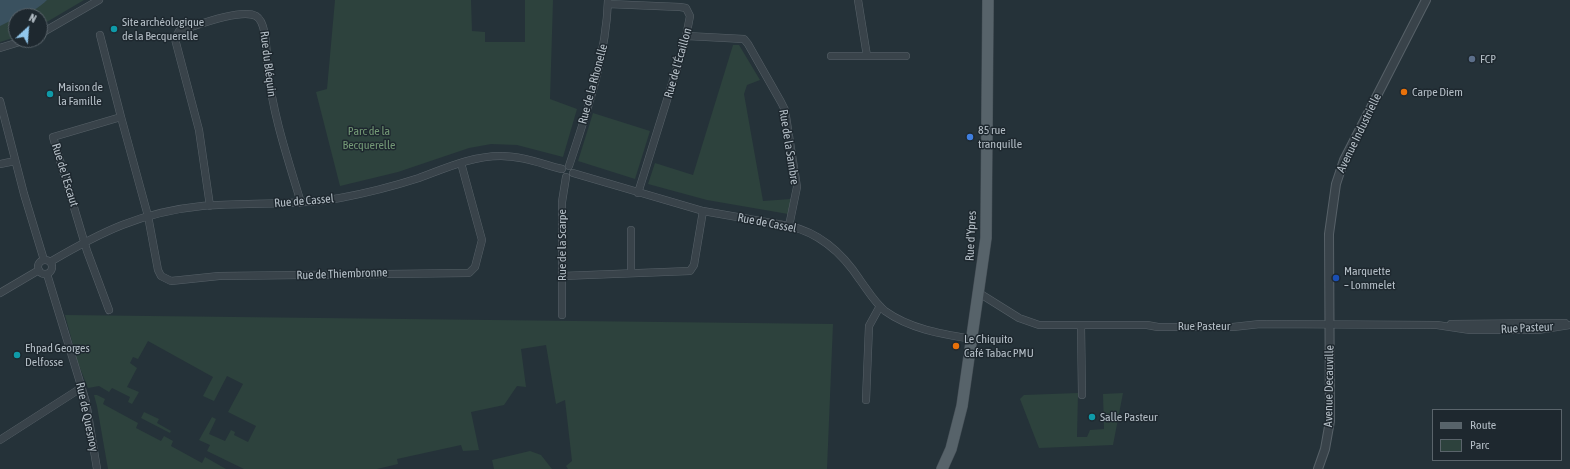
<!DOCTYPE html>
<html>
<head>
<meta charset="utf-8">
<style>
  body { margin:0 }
  #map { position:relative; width:1570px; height:469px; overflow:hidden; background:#253239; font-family:"Asap Condensed",sans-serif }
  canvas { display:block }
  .legend { position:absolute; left:1432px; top:409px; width:130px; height:52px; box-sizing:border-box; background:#1e282f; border:1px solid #5a646b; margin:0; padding:5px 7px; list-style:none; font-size:12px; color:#b4bec6 }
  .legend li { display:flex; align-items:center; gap:8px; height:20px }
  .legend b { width:20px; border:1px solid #5a646b }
  .north { position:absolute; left:8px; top:8px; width:40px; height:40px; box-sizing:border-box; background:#1e282f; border:1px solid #5a646b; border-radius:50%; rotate:26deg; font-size:11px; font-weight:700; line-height:16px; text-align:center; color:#b4bec6 }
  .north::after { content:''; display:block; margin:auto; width:14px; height:18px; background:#91c7ed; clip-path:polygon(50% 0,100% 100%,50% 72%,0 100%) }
</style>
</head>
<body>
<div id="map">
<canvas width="1570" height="469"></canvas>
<ul class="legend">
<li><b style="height:5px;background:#57636a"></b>Route</li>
<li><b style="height:11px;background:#2d423d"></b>Parc</li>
</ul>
<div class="north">N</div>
</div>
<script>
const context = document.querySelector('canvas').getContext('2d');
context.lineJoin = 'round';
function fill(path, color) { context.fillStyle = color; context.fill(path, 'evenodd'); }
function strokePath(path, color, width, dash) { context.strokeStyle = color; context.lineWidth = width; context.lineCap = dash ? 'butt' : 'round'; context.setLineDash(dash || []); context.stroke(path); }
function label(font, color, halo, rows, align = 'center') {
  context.font = font + ' "Asap Condensed",sans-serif'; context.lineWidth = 3; context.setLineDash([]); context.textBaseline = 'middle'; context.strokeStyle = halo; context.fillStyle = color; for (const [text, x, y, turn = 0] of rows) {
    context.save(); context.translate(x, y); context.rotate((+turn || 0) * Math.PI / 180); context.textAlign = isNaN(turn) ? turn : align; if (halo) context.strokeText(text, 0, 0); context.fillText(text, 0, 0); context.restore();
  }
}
fill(new Path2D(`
  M0,0h84l-44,26v-10h-24v21l-16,5z
  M335,0h136l1,31 13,1v10h40v-42h28l-3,99 27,10 -14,48 -46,-12 -26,-1 -22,4 -71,24 -58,14 -24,-94 11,-3z
  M733,45h6l21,35 -13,5 -3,9 19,107 28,-2 -3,15 -81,-14 -59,-16 7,-21 38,12z
  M593,113l57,18 -15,48 -57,-18z
  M65,315l768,9 -6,145h-259l-2,-3 6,-5 -7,-61 -9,4 -10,-59 -25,4 5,38 -9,-1 -13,19 -33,7 8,38 -16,1 -2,-6 -64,14 1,5 -21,5h-133l-37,-18 3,-6 -11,-5 13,-23 4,2 -7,15 16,7 6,-11 4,2 -1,3 14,7 8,-16 -28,-14 15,-28 -16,-8 -13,25 -11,-5 10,-19 -65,-36 -10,18 -5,-2 -3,6 7,5 -10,19 12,5 -7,12 -4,-2 2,-5 -18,-9 -3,4 -10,-6 -11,2 -10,-25z
  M1078,393l-1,44h10l3,-7 14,-1 -1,-35 20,-1 -10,52 -74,3 -19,-49 4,-4z
  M94,395h3l8,4 -2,5 35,19 -2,5 25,13 3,-5 9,5 -2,5 31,17 3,-6 21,12h-118l-11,-63z
  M144,412l15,7 -2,4 14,8 -1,2 -29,-15z
  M530,451l11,4 11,14h-58l-2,-9z`), '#2d423d');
fill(new Path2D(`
  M0,0h47c-7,7 -21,16 -31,16v2l-16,8z`), '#3a515f');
const minor = new Path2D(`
  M858,0l9,56
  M608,4l72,3 6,1 4,8 -5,26 -47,151
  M40,34l59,-34
  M100,35l21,82
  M687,36l57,3 4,5 33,58 4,8 12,77 -8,39
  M0,48l26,-8
  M831,56h75
  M0,101l24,93 20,66
  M0,164l15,-3
  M569,166c18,-55 37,-108 39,-166
  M573,173l130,38 86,15c32,7 54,28 71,54 8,11 15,23 25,31 25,18 57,23 87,28
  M210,206l-11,-76 -24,-91 4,-8c16,-5 62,-23 77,-15 12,7 10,41 12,54 5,46 20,89 33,133
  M38 267a7 7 0 1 1 14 0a7 7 0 1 1-14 0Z
  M50,262c51,-30 91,-50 152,-56 46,-4 92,0 138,-8 27,-5 54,-12 79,-20 27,-10 53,-22 82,-22 21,0 41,8 61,13
  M631,272v-42
  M47,274l39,128 11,67
  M562,276l128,-5 4,-6 9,-54
  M0,293l39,-23
  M979,293l40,25 20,7h108l11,2h75l27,-3 177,1 33,5h68l32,-5
  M109,310l-22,-59 -34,-114 68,-20 27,99 10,54 3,6 10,5 48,-5 250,-3 6,-6 7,-27 -21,-77
  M562,315v-113l4,-25
  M1451,324l114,-1
  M1081,325l1,70
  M866,400l3,-74 11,-20
  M0,440l81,-52`);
const tertiary = new Path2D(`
  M1318,469l7,-20 5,-28 -1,-187 7,-50 8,-24 82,-160`);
const primary = new Path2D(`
  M942,469l9,-20 11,-43 24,-168 2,-238`);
strokePath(minor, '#576168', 8);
strokePath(tertiary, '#576168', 10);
strokePath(primary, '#454f56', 12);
strokePath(minor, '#39434a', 7);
strokePath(tertiary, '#39434a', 8);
strokePath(primary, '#57636a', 11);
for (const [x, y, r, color] of [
  [114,29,4,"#0f9aa8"],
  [1472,59,4,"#5c6f8a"],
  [1404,92,4,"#e8710a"],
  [50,94,4,"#0f9aa8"],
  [970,137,4,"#3f7fe0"],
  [1336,278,4,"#1a4fb4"],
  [956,346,4,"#e8710a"],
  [17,355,4,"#0f9aa8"],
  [1092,417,4,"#0f9aa8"]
]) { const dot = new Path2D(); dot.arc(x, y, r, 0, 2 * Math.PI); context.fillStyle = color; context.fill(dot); strokePath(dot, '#1e282f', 1.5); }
label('12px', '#b4bec6', '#1e282f', [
  ["Site archéologique",122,22],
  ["de la Becquerelle",122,36],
  ["FCP",1480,59],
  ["Maison de",58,87],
  ["la Famille",58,101],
  ["Carpe Diem",1412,92],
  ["85 rue",978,130],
  ["tranquille",978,144],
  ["Marquette",1344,271],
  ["– Lommelet",1344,285],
  ["Le Chiquito",964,339],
  ["Café Tabac PMU",964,353],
  ["Ehpad Georges",25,348],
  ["Delfosse",25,362],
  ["Salle Pasteur",1100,417]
], 'left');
label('12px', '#b4bec6', '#1e282f', [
  ["Rue de l'Écaillon",678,63,-74],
  ["Rue du Bléquin",268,64,83],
  ["Rue de la Rhonelle",593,84,-75],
  ["Avenue Industrielle",1359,133,-64],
  ["Rue de la Sambre",789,147,81],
  ["Rue de l'Escaut",65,175,73],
  ["Rue de Cassel",304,201,-5],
  ["Rue de Cassel",767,223,11],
  ["Rue d'Ypres",971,236,-87],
  ["Rue de la Scarpe",562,245,-90],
  ["Rue de Thiembronne",342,274,-2],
  ["Rue Pasteur",1204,326],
  ["Rue Pasteur",1527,328,-3],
  ["Avenue Decauville",1329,386,-89],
  ["Rue de Quesnoy",87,417,78]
]);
label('12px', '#749976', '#1e282f', [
  ["Parc de la",369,131],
  ["Becquerelle",369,145]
]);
</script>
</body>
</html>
